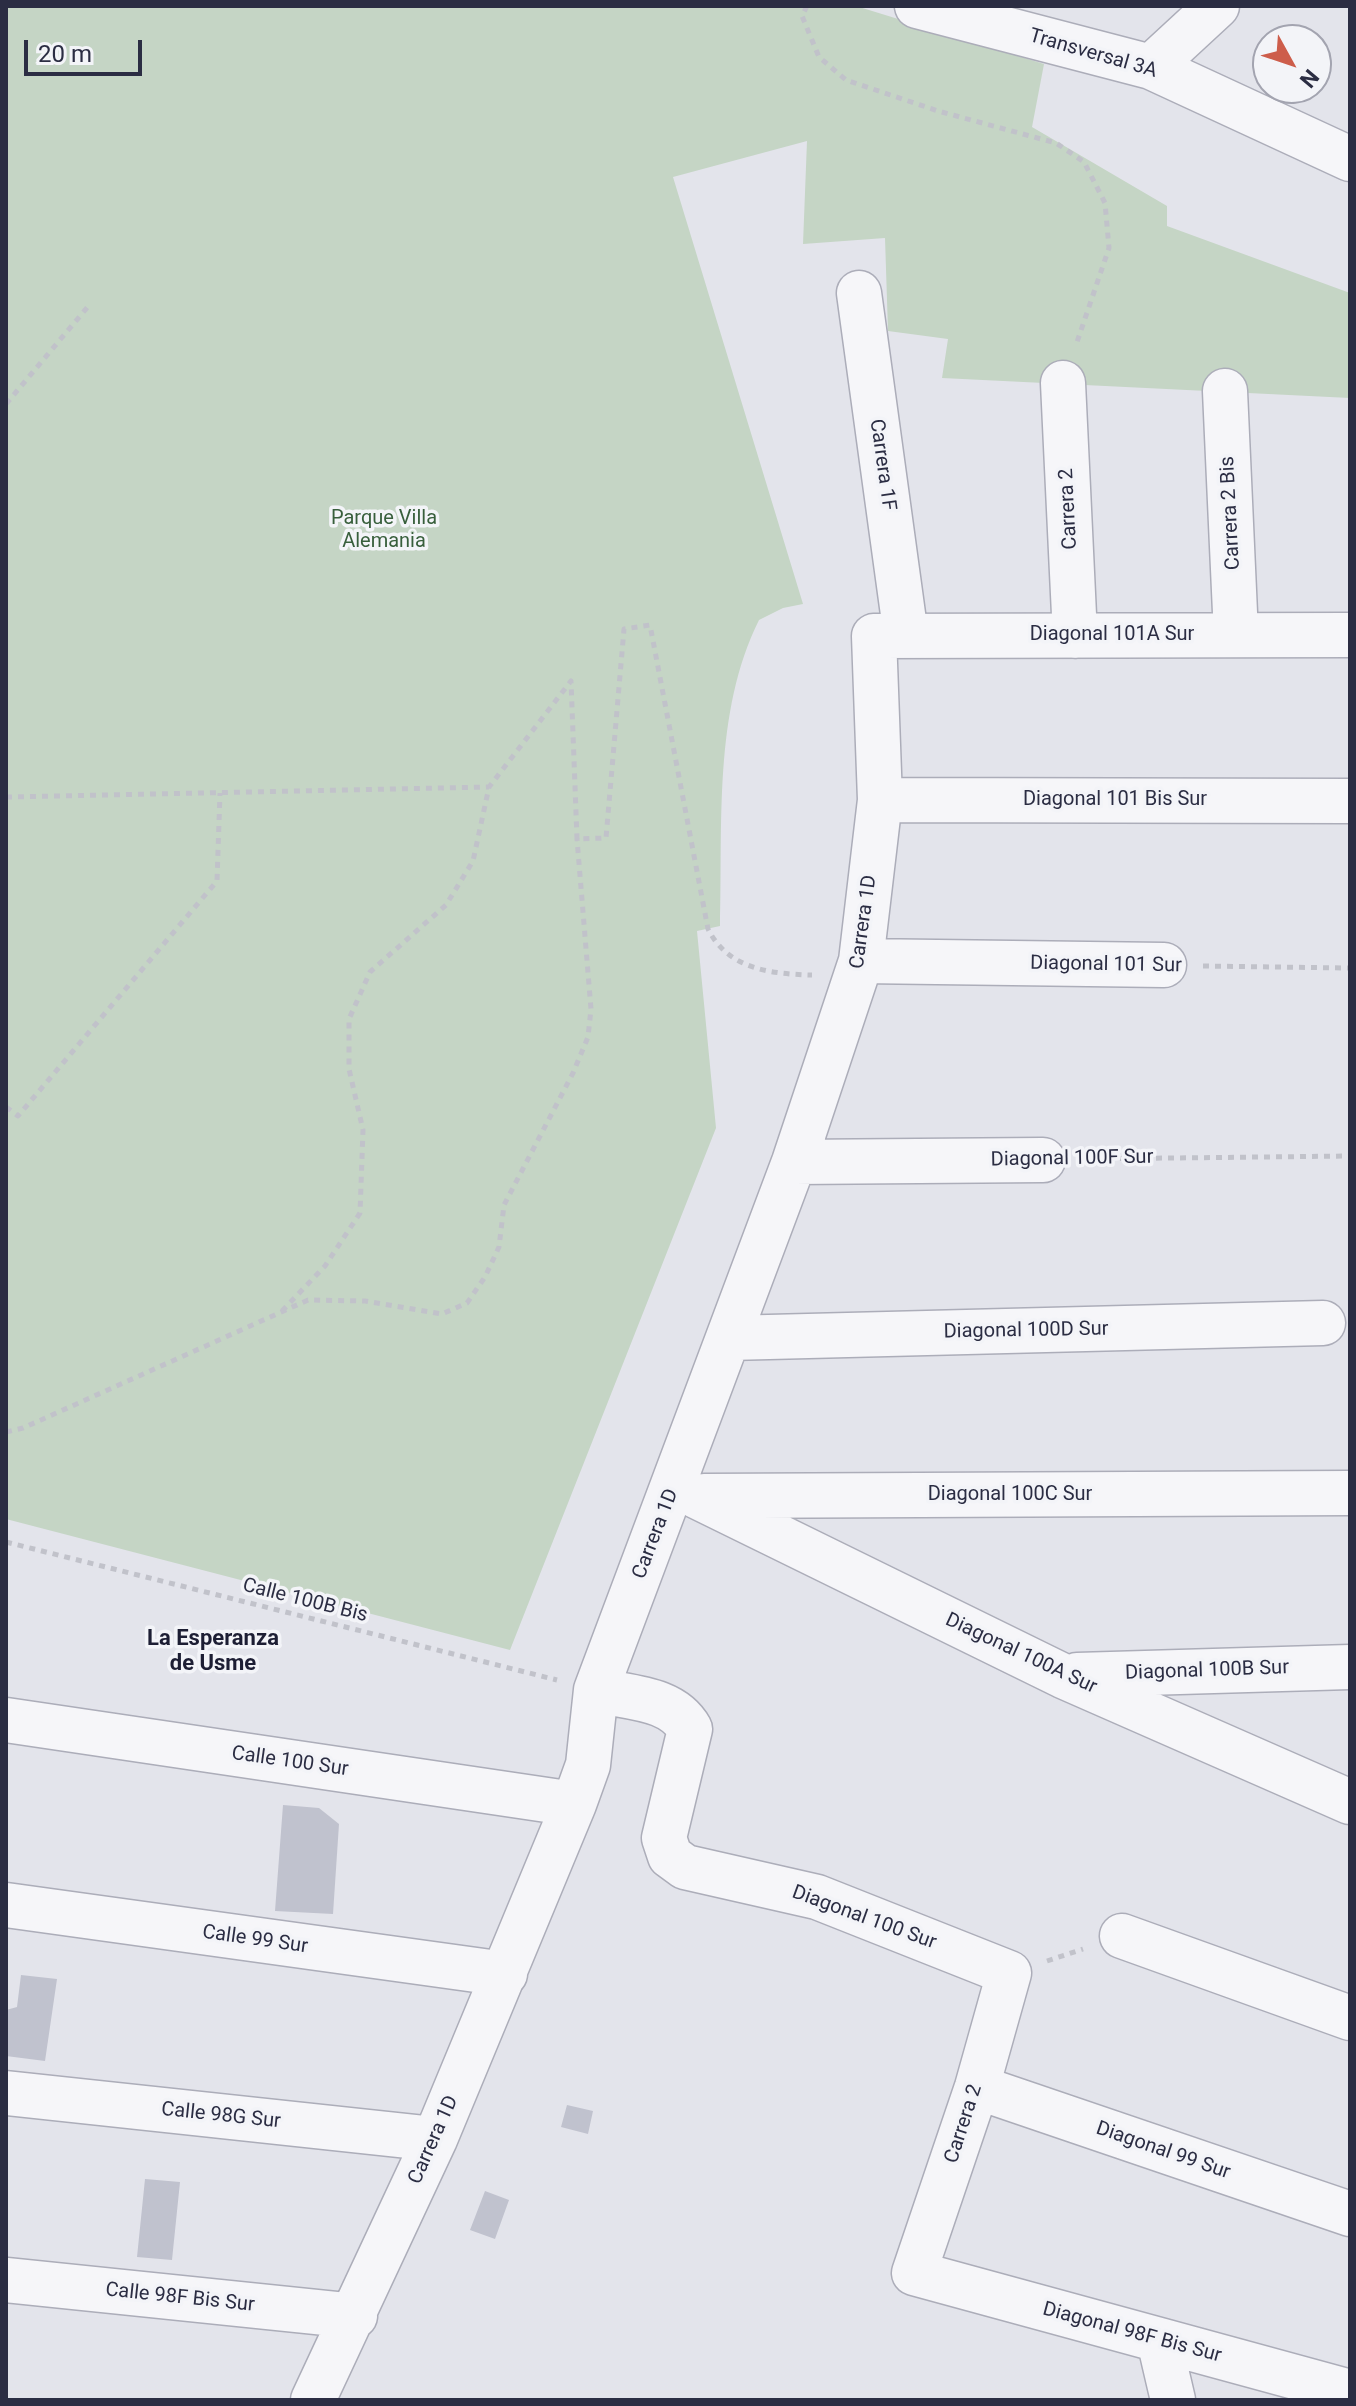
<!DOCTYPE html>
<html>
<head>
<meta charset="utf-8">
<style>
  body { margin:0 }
  #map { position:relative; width:1356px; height:2406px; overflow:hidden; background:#e3e4eb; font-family:Roboto,sans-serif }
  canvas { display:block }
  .frame { position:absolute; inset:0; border:8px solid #2b2d43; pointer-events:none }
  .north { position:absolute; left:1252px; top:24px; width:80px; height:80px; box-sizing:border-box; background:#f3f4f8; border:2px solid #a3a4b0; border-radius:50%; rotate:130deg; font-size:22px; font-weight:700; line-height:32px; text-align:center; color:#2b2d43 }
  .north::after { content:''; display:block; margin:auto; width:28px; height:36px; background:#cd5d4b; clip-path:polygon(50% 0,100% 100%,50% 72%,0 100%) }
  .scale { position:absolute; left:24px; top:40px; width:118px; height:36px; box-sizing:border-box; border:4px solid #2b2d43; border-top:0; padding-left:10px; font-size:24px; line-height:28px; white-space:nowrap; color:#2b2d43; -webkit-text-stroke:6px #f3f4f8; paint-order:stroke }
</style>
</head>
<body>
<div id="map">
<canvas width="1356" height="2406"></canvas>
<div class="frame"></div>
<div class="north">N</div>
<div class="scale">20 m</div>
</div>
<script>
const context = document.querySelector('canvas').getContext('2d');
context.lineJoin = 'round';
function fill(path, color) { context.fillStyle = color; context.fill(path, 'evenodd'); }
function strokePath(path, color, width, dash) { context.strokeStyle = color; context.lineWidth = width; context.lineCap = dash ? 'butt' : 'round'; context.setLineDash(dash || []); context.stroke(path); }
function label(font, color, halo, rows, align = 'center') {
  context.font = font + ' Roboto,sans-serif'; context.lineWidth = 7; context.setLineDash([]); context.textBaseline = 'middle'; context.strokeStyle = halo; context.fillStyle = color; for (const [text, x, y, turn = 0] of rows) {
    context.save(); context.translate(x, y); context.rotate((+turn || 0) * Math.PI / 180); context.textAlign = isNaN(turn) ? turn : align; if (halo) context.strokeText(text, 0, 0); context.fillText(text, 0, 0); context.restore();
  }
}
fill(new Path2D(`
  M6,6h850l188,58 -12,63 135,79v20l183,67v105l-408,-20 6,-39 -60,-8 -3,-93 -82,6 4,-103 -134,36 130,427 -20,4 -24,12c-46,92 -36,205 -39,306l-23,5 19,197 -206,522 -504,-131z`), '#c5d5c5');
fill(new Path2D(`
  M283,1805l36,3 20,16 -6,90 -58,-3z
  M21,1975l36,4 -12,82 -39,-5v-46l11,-3z
  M567,2105l26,6 -5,23 -27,-7z
  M145,2179l35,3 -8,78 -35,-3z
  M485,2191l24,9 -14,39 -25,-9z`), '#c0c2ce');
const minor = new Path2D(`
  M917,6l234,61 199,92
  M1151,67l66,-61
  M859,293l47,343
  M1063,383l12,253
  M1225,391l11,244
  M880,800l470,1
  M861,961l303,4
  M794,1162l249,-2
  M729,1338l594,-15
  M696,1496l367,180 287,126
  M704,1496l646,-3
  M1077,1675l273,-8
  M596,1690c33,8 76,7 94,39l-26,109 6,18 15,11 132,30 192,76 -32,114 -63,186 436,119
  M6,1720l568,84
  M6,1905l499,69
  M1122,1936l228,82
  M977,2087l373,127
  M6,2093l429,46
  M6,2280l349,36
  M1159,2340l14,60
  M313,2400l122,-261 139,-335 14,-39 8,-75 198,-528 67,-201 19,-161 -6,-164 476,-1`);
strokePath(minor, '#acadb9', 47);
strokePath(new Path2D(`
  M807,6l-5,10 17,41 27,23 92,31 118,32 28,19 21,41 4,45 -33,97
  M6,404l85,-101
  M6,797l483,-10
  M1203,966l147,2
  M6,1107l12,9 199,-235 3,-88
  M1084,1159l266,-3
  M282,1311l43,-45 35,-53 3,-83 -14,-61v-50l21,-47 76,-67 27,-44 16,-74 82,-106 6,158 29,-1 18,-209 26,-4 58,304c20,40 62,45 104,46
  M6,1432l17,-4 285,-128 57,1 77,13 25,-11 18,-26 14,-30 5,-42 69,-132 15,-36 3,-28 -14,-170
  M6,1542l551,138
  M1047,1961l36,-12`), '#c1c2ca', 5, [6, 6]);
strokePath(minor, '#f6f6f9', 44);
label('20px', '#2b2d43', '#f3f4f8', [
  ["Transversal 3A",1093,54,16],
  ["Carrera 1F",882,465,82],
  ["Carrera 2",1069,509,-93],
  ["Carrera 2 Bis",1231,513,-93],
  ["Diagonal 101A Sur",1112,635],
  ["Diagonal 101 Bis Sur",1115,800],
  ["Carrera 1D",864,922,-82],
  ["Diagonal 101 Sur",1106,965,1],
  ["Diagonal 100F Sur",1072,1159,-1],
  ["Diagonal 100D Sur",1026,1331,-1],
  ["Diagonal 100C Sur",1010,1495],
  ["Carrera 1D",656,1534,-69],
  ["Calle 100B Bis",305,1601,14],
  ["Diagonal 100A Sur",1021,1654,25],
  ["Diagonal 100B Sur",1207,1671,-2],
  ["Calle 100 Sur",290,1762,8],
  ["Diagonal 100 Sur",864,1918,20],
  ["Calle 99 Sur",255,1940,8],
  ["Calle 98G Sur",221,2116,6],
  ["Carrera 2",964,2124,-72],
  ["Carrera 1D",434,2140,-66],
  ["Diagonal 99 Sur",1163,2151,19],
  ["Calle 98F Bis Sur",180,2298,6],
  ["Diagonal 98F Bis Sur",1132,2333,15]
]);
label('20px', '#385f3c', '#f3f4f8', [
  ["Parque Villa",384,519],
  ["Alemania",384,542]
]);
label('bold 22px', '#1d1e34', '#f3f4f8', [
  ["La Esperanza",213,1639],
  ["de Usme",213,1664]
]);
</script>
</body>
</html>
